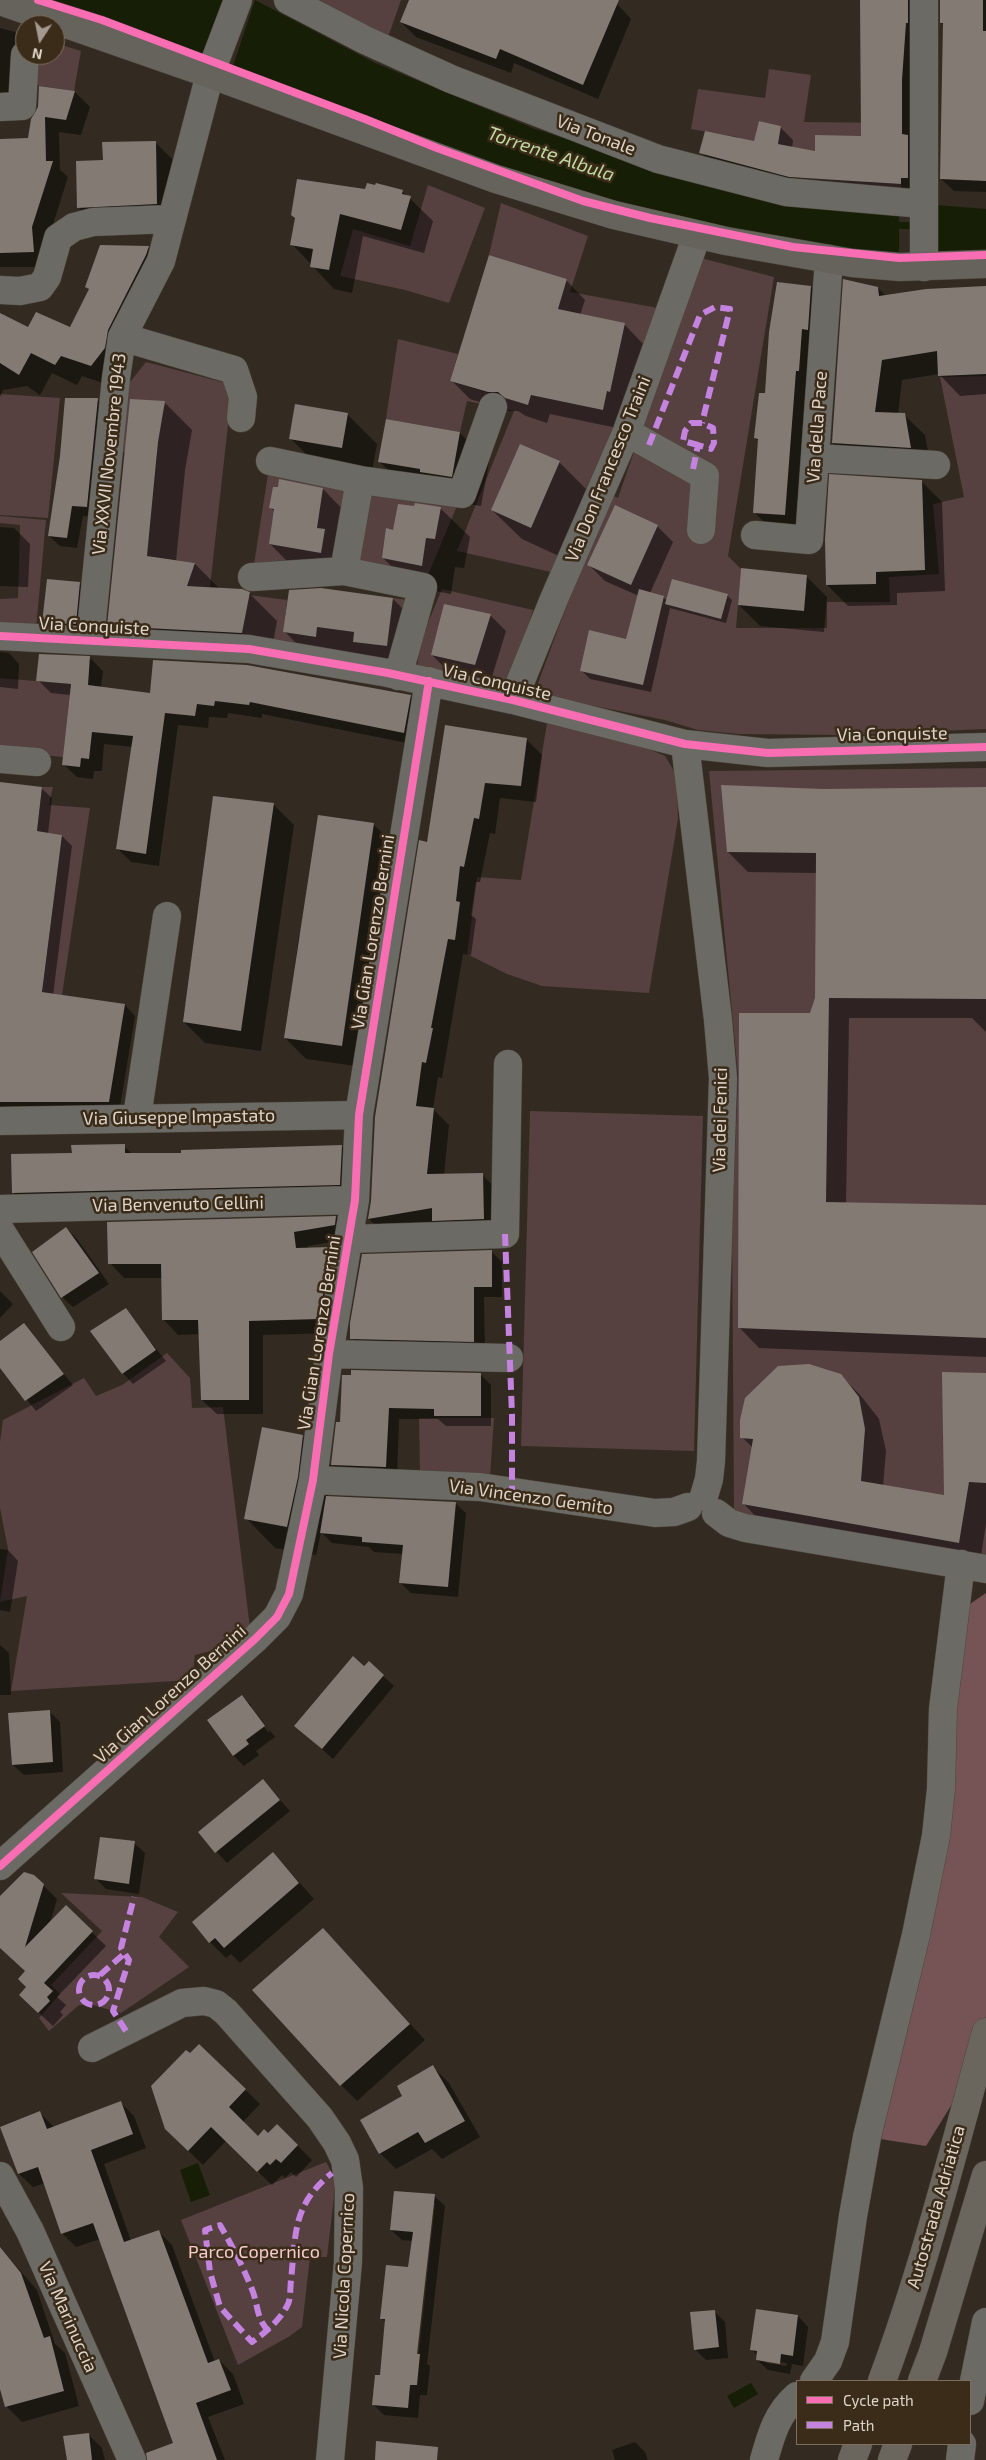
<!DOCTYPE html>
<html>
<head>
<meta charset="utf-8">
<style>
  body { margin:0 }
  #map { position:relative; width:986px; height:2460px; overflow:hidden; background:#332b21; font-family:"Exo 2",sans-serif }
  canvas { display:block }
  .legend { position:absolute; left:796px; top:2380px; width:175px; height:65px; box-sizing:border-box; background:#3b2c19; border:1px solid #7d6f5f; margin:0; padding:6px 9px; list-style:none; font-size:15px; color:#dfd4c9 }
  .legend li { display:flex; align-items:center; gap:10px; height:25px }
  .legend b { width:25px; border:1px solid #7d6f5f }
  .north { position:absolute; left:15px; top:15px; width:50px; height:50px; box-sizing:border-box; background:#3b2c19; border:1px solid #7d6f5f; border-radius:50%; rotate:191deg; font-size:14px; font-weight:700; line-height:20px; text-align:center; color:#dfd4c9 }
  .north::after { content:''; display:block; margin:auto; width:18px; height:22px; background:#a3998e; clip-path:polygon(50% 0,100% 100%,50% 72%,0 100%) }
</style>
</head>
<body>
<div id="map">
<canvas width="986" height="2460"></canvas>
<ul class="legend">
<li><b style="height:6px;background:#f96db3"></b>Cycle path</li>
<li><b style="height:6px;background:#c483df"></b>Path</li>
</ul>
<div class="north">N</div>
</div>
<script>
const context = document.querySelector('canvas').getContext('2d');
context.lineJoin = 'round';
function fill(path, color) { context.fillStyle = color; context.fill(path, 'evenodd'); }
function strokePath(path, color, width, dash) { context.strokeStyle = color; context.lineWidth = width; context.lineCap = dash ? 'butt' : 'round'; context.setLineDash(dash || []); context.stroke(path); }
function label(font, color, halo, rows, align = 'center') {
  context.font = font + ' "Exo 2",sans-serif'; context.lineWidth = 5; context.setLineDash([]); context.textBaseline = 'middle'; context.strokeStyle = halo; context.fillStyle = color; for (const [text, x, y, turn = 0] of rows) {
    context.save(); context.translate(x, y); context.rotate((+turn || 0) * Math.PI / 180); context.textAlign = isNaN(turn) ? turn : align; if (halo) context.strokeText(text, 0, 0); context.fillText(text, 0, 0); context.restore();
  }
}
fill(new Path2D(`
  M288,0h113l-17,49z
  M55,43l26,8 -7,40 -39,-6 5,-30h15z
  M769,69l42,6 -7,47 98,1 -38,8 1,51 36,2v9l-102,-6 3,-38 -24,-5 3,-18 -22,-5 -6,26 -16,-10 -46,-8 7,-40 67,9zM815,136h42v45z
  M428,185l57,23 -36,95 -44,-13 -65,-14 13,-47 57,17z
  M501,203l87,33 -18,56 88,16 -46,125 -61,139 -94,-21 57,-140 -47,-10 -7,31 -74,-13 12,-80 60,15 -8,27 78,24 39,-126 -78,-24z
  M701,258l73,19 -46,279 13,13 -5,59h91v-26h63l-1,-25 50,-3 -6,-70 31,-7 -24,-120 46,-1v353l-141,6 -107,-1 -40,-4 -33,-10 -131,-26 48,-130 30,-69 6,3z
  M146,362l80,21 5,15 -21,189 -23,-1 8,-23 -48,-7 10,-100 -40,-5 5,-59z
  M0,394l60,4 -12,120 -48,-3z
  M270,461l78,17 -18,94 -78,5z
  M360,480l102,14 -39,93 -79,-16z
  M0,516l46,4 -10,109 -36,-3v-27l18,-1 2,-73 -20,-2z
  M442,589l91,21 -25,80 -98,-24z
  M249,595l38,5 -3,32 31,5 2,-10 37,5 -1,10 33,4 7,-48 15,2 -16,66 -151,-27z
  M0,678l71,6 -8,73 -63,-6z
  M547,723l83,18 35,15 12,20 1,43 -29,174 -107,-7 -35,-12 -40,-20 10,-77 44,3z
  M986,768v791l-252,-45 -2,-287 6,-152 -29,-304z
  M42,787h11l-4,18 41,3 -28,187 -20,-3 20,-157 -25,-4z
  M530,1111l173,5 -9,335 -173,-5z
  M167,1353l23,25 2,30 31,-1 27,221 -23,19 -32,8 -3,25 -181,11 16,-95 -27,6 8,-53 -8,-41v-66l3,-22 81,-42 12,18 26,-11z
  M419,1418h75l-4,59 -70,-4z
  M61,1893l81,4 36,15 -19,25 30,30 -68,46 -28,-8h-14l-30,26 -10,-13 21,-24 -9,-9 51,-54z
  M326,2162l10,18 -9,77h-17l-8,70 -12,9 -52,29 -57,-145z`), '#564040');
fill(new Path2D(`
  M986,1593v456l-60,97 -59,-9 103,-533z`), '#765455');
fill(new Path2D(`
  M54,0h177l-23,56 -104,-40z
  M255,0l120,63 160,66 142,45 222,38v46l-106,-11 -210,-46 -351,-132z
  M923,204l63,5v46l-62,2z
  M198,2163l12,32 -19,7 -11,-32z
  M751,2383l7,11 -24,14 -7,-12z`), '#161f05');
fill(new Path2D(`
  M410,0h205l2,4 14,15 -33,80 -84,-36 -3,10 -95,-36 -15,-15z
  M861,0h67l-8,190 -118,-1 -89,-24 -12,-13 54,-10 25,-15 13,13 -1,8 24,5 46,-16z
  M941,0h45v192l-32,-1 -13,-12 3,-153 -3,-3z
  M0,28l15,4 10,11v12l-25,59z
  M40,87l35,5 15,15 -9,28 -22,-3 1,38 8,7 -21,66 2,24h-49v-127l29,-1 10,-31z
  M155,142l21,21 1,61 -78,4 -21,-21 26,-45z
  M376,187l26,4 31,30 -9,32 -61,-17 -11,57 -18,-4 -42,-45 74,-53z
  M148,247l21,21 -57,118 -30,-10 -5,9 -25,-12 -12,22 -13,-9 -24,4 -3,7v-82l29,13 42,1 19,-39 -4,-4z
  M566,280l19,20 -5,15 44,9 19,20 -14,67 -7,18 -72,-15 -3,9 -21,-7 -8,-5h-9l-39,-12 -19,-19z
  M811,287l18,18 -26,228 -31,-3 -18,-18 5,-71 -4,-3 11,-43z
  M986,287v107l-26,2 -21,-22 -37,6 -4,34 6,1 21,20 6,33 -78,-5 -20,-20 45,-155 8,8z
  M98,400l10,10 -10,107 -15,-1 -6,32 -17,-2 -11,-10z
  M165,403l27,27 -7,40 -9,91 19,3 25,25 29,4 28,28 -7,39 -134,-7 -28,-28z
  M347,414l30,30 -6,33 -51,-9 -29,-29z
  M387,421l73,12 29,29 -8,44 -30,-5 -42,-10 -30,-30z
  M559,462l30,30 -28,65 -39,-18 -30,-29z
  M921,481l21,21 3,89 -48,2v12l-49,1 -21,-21z
  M323,489l29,30 -5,33 -48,21 -29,-29 5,-32 -4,-4z
  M615,507l42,19 16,16 -23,51 13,4 4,4 60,-6 5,5 -6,23 -56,-15 -19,84 -61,-13 -8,-8 45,-31 12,-44 -34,-15 -16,-16z
  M440,508l30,29 -6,31 -9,-1 -4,27 -38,-7 -30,-29 11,-26z
  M0,527l14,1 16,16 -2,43 -28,-1z
  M806,576l21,21 -3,35 -64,-6 -21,-21z
  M79,583l11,11 -4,40 -32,-1 -10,-11z
  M393,599l29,29 -6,47 -102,-14 -29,-29z
  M490,615l16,16 -15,49 -43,-9 -16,-16z
  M0,652l9,1 10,11 -1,25 -18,-2z
  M90,658l13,13 -2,17 50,6 259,2 14,13 -7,36 -155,-31v4l-34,-5 -1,5 -18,-1 -1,11 -30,-3 -19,141 -28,-4 -14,-14 16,-101 -29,-3 -2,27h-8l-1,8 -16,-2 -14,-13 8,-69 -20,-2 -13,-13z
  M526,739l16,16 -6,47 -36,-4 -5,36 -5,-1 -10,49h-4l-5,33 5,4 -5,36 -8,-1 -21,124 -4,-1 -5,32 16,16 -5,50h38l16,15 2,44h-115l-16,-15 59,-376z
  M0,783l41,5 11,10 -4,36 14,2 10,10 -19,149 72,10 10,11 -16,97 -119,-1z
  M986,788v244l-14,-14h-123l-3,186 140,2v151l-227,-9 -20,-21 72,-312 6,-16v-126l-69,-1 -20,-20 95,-61z
  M273,804l21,21 -33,226 -56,-8 -21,-21z
  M374,825l21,20 -32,222 -57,-8 -21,-21 14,-103 3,1z
  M124,1146l9,9h49l159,-9 11,11 -2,38 -326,8 -10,-10 59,-38z
  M336,1217l14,15 -1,7 -41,7v3l23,-1 14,15 -12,70 -70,2v79h-46l-15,-14 -2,-66 -22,1 -14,-15 -2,-42h-38l-14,-15 -1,-40z
  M66,1228l11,11 32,45 -36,23 -11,-10z
  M491,1251l11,11v35h-18l1,55 -123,-3 -10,-11z
  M0,1291l13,13 -13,14z
  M125,1310l41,51 -33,23 -10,-11z
  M24,1325l49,60 -37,26 -36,-45v-23z
  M480,1374l11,11v41h-45l-8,-7h-39l-2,58 -55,-2 -10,-10 9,-41z
  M986,1374v149l-6,40 -216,-38 -20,-21 9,-56 -11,-11 98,-62 21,21 18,23 7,32 -3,35 62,11z
  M302,1436l30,30 -4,32 127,5 11,10 -8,84 -47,-4 -11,-11 3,-28 -29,-2 -5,-5 -37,-4 -11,-11 -5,23 -41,-7 -29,-30z
  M0,1549l8,1 10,11 -8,51 -10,-2z
  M0,1645l9,8 2,42h-11z
  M383,1676l11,10 -61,73 -37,-33z
  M242,1696l10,10h-3l19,26 2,-1 -18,-24 23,30 -19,14 3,4 -15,11 -11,-11z
  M49,1711l11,11 3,50 -39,3 -11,-10z
  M263,1781l27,30 -63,52 -28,-31z
  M134,1843l11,10 -6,41 -33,-5 -10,-10z
  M273,1853l41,46 -74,64 -9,-9 -5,4 -16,-16z
  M34,1876l23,23 -7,24 16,-16 40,39 -49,51 9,8 -6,7 3,3 -10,11 -33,-31 8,-8 -2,-15 -26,-25v-49z
  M338,1945l87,95 -68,61 -16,-16z
  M199,2045l61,59 -17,18 15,15 10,-2 9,-10 35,35 -16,17 -5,-5 -6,6 -3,-3 -10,10 -46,-44 -23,24 -37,-36 24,-74z
  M433,2067l16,16 31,54 -38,22 -10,-10 -36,20 -16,-16 24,-56z
  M120,2102l14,14 12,32 -42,16 27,77 27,-10 14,14 43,117 4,-2 14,14 11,30 -36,13 17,43h-75l25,-16 -75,-205 -24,8 -14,-14 -17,-50 -12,4 -14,-13 -17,-47 38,-14 14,14z
  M434,2196l11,10 -18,158 3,2 -3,29h-7l-2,23 -34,-3 -11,-11 8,-27 5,-54 -5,-5 29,-49 3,-28 -11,-1 -11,-10zM432,2203h3l-17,157h-3z
  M0,2248l37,42 18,54 10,9 14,53 -57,16 -16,-16 -6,-21z
  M757,2310l41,6 10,11 -5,39 -11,-2 -2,10 -22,-4 -11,-10 1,-4 -6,-6zM764,2360l23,3 -1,3 -19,-3z
  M714,2311l11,11 3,36 -22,2 -11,-11z
  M88,2434l14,14 3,12h-37z
  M635,2442l10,10 3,8h-33l-3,-10z`), '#0007');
strokePath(new Path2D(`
  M891,225l27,1`), '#161f05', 7);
fill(new Path2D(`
  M409,0h210l-36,85 -83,-36 -4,10 -96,-37z
  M860,0h48v23h-2l-4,57v54l6,1v43h-7v6l-112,-7 -90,-24 6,-22 49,10 5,-20 22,5 -3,18 37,7v-16l46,1z
  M940,0h43v31h3v150l-46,-2 3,-156h-3z
  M39,86l36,5 -9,29 -21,-3 1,44h7l-21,66 2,25 -34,1v-114l28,-1 3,-19 7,-12z
  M156,141l1,63 -80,4 -1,-47 27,-1 -1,-18z
  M297,179l68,10 2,-6 8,2 1,-2 27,7 -1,4 9,2 -10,34 -61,-16 -11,56 -19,-3 3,-18 -23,-4 5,-27 -4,-3z
  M100,245l49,1 -3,9 -38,75 -3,18 -14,18 -30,-10 -6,9 -24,-12 -12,22 -19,-12v-50l28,14 8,-15 34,15 19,-38 -4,-2z
  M489,255l78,24 -9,30 67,14 -15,69 -3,-1 -4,19 -72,-15 -3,10 -23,-7 -7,-6h-10l-38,-11z
  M843,279l35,8 1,9 47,-7 60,-3v88l-48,2 -1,-25 -55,9 -7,52 30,1 6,35 -79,-5z
  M777,282l34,4 -3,44 -6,-1 -3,42h-3l-11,144 -32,-2 5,-74 -4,-1 5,-45h6l4,-61z
  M65,398h33l-11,109 -15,-1 -5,32 -19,-2 12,-80z
  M130,399l35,2 -7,41 -11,114 48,7 -8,23 55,3 8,3 -8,41 -135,-7z
  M295,404l53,9 -6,35 -53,-9z
  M386,419l74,13 -8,45 -32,-5v-3l-42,-7z
  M520,444l40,17 -29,67 -40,-18z
  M829,474l93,6 3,90 -49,2v12l-50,1 -1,-45z
  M279,479l44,9 -6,40 8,1 -4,24 -52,-9 5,-35 -5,-1 4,-21h5z
  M415,503l26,4 -6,32 -9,-1 -4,28 -40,-8 4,-30 7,2 5,-26 16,2z
  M615,505l43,20 -27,60 -44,-20z
  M741,568l66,7 -3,36 -66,-6z
  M47,579l33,3 -4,42 -34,-1z
  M672,579l56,15 -7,25 -56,-15z
  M321,588l72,10 -6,48 -34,-4 1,-10 -37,-5 -1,10 -33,-5 6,-42z
  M639,589l25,7 -21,89 -63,-14 9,-41 37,9z
  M444,604l47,10 -16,51 -44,-10z
  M39,654l51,2 -2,29 62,8 3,-33 94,5 164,30 -7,38 -154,-31 -1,3 -34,-4 -1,5 -17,-2 -2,12 -30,-3 -19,141 -30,-5 17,-113 -41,-4 -3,27 -8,-1 -1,9 -18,-2 9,-81 -35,-3z
  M445,725l82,13 -6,48 -36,-3 -6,36 -5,-1 -10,49 -4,-1 -4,35 4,1 -5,38 -7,-1 -17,89h2l-7,35 -4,-1 -6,44 18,2 -7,66 56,-1 1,46 -52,2v-13l-64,11 3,-18 4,-84 44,-277 8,2z
  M0,782l42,5 -5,44 25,4 -20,157 83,12 -16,98h-109z
  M721,785l102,4 163,-2v212l-157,-1 -3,204 160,3v133l-248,-10 1,-315h71l5,-15 1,-145 -89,-1z
  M213,796l61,7 -33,228 -58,-9z
  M318,815l56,8 -32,223 -58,-8z
  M125,1144v9h56v-3l161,-5 -2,40 -328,8 -1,-39 61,-1 -1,-8z
  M336,1216l-1,9 -41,7 2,16 35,-1 -12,72 -70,2v79h-48l-3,-80h-36l-1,-56h-53l-1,-42z
  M66,1227l33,46 -38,25 -29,-46z
  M492,1250v37h-18v55l-124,-3v-16l12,-69z
  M126,1308l30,42 -34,24 -32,-43z
  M24,1323l40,51 -39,27 -25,-33v-27z
  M809,1364l32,10 18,23 6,32 -4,52 83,14 -2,-123 44,1v110l-17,-1 -10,61 -217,-39 11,-65 -13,-1v-18l5,-22 33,-32z
  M351,1370l130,3v43h-47v-7l-45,-1 -3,59 -55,-2 5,-43h4l2,-47h9z
  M262,1427l41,8 -5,42 -11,50 -43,-8z
  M326,1496l130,6 -8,85 -49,-4 4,-38 -41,-3v-5l-42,-4z
  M353,1656l11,10 5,-5 15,14 -62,74 -28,-23z
  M242,1695l23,31 -19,14 3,4 -16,12 -26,-36z
  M50,1710l3,52 -41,3 -4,-52z
  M263,1779l17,21 -65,53 -17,-21z
  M100,1837l35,4 -6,43 -35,-5z
  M273,1852l26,31 -75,65 -9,-10 -6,5 -17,-21z
  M24,1872l10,3 10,9 -19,63 41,-42 27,26 -49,52 9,8 -6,6 3,4 -12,12 -19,-18 7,-8 -8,-8 7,-8 -25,-23v-52z
  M323,1928l87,96 -70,62 -88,-96z
  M199,2044l47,45 -17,18 29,29 6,-7 4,4 9,-9 21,21 -17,18 -5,-4 -6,6 -3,-3 -10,10 -46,-45 -23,24 -23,-22 -14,-43 35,-36 4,3z
  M433,2065l32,56 -40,22 -7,-11 -39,22 -19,-34 42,-24 -5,-10z
  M121,2101l12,33 -42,16 33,92 35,-12 49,133 11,-4 12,31 -35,13 21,57h-70l-1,-7 27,-10 -80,-220 -32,11 -23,-67 -20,7 -18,-47 40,-16 7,18z
  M394,2191l41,3 -18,160h3l-3,31h-7l-2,23 -36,-3 3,-30h5l5,-56h-5l6,-54 22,2 5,-35 -23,-2z
  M0,2247l21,26 23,65 6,-2 14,55 -59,16 -5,-18z
  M756,2309l42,6 -5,41 -12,-2 -1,10 -24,-4 1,-9 -7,-1z
  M715,2310l4,37 -25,3 -4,-38z
  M89,2433l3,27h-25l-4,-24z
  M376,2441l62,6 -1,13h-62z`), '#837a74');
const minor = new Path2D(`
  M288,0l77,40 86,39 207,80 128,33 137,12
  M924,0v267
  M0,107l22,-1 3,-51
  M0,290l20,1 20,-4 7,-10 11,-39 16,-11 19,-5 78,-3
  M122,337l112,33 9,27 -2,21
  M627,431l10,7 68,38 -4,54
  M815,458l121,7
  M270,461l90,19
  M755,535l54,5 20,-281
  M252,577l92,-6
  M0,636l249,13 139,24 125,27 172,44 83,9 218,-6
  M90,640l26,-262 6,-41 39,-76 49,-187
  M398,676l25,-89 -79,-16 16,-91 102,14 31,-87
  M513,700l41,-101 73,-168 70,-196
  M685,744l33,276 5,58 -12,383 -2,18 -5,17
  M0,759l37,3
  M137,1117l30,-201
  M0,1121l359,-6
  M0,1209l355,-9
  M0,1230l61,97
  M349,1239l156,-5 3,-170
  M329,1354l180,4
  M313,1480l167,7 175,26 19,-1 14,-5
  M716,1513l13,10 16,5 241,41
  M0,1866l255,-227 22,-22 12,-23 24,-114 16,-126 26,-154 4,-85 70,-434
  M92,2048l90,-45 22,-2 12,3 10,8 94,106 17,25 8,17 4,28 -1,74 -18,198
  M0,2176l30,55 102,229
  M814,2381l14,-20 7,-19 18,-126 14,-79 49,-202 20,-99 5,-47 2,-80 18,-145
  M970,2401l16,-79
  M764,2460c7,-25 13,-47 33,-64
  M960,2460l2,-16`);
const tertiary = new Path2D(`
  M210,74l28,-74`);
const secondary = new Path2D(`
  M0,1l210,73 286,105 118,36 112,26 126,22 48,4 86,-3`);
const motorway = new Path2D(`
  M882,2381c42,-113 72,-232 104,-349
  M922,2381l11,-29 53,-177
  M852,2460l6,-16
  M892,2460l6,-16`);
strokePath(minor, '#4d463e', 29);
strokePath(tertiary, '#4d463e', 29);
strokePath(secondary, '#4d463e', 29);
strokePath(motorway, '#4d463e', 29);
strokePath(minor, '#6c6a65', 28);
strokePath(tertiary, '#6c6a65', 28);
strokePath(secondary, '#66625c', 28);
strokePath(motorway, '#6a665d', 28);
strokePath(new Path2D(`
  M649,445l51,-130 15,-8 15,2 -28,114
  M693,469l5,-24 13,4 3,-6 -1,-15 -11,-5h-11l-6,8 -2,10 15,4
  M505,1234l7,181v76
  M79 1990a15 15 0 1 1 30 0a15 15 0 1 1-30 0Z
  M100,1975l25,-22
  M126,2031l-13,-20 16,-51 -8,-12 13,-51
  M269,2331c-12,-10 -11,-25 -16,-39 -9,-24 -21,-46 -33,-67l-15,5 5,42 10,35 32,35c14,-10 27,-21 35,-36 4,-6 3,-18 4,-26 5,-46 1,-75 41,-107`), '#c483df', 6, [12, 6]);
strokePath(new Path2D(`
  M38,0l64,20 263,99 72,29 146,53 67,17 143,29 106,11 87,-3
  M0,636l249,13 139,24 125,27 172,44 83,9 218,-6
  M0,1866l255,-227 22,-22 12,-23 24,-114 16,-126 26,-154 4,-85 70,-434`), '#f96db3', 8);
label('18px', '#dfd4c9', '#3b2c19', [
  ["Via Tonale",596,135,21],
  ["Via della Pace",817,427,-86],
  ["Via XXVII Novembre 1943",109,454,-84],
  ["Via Don Francesco Traini",608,469,-68],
  ["Via Conquiste",94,626,3],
  ["Via Conquiste",497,682,13],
  ["Via Conquiste",892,734,-1],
  ["Via Gian Lorenzo Bernini",373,932,-81],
  ["Via Giuseppe Impastato",179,1117,-1],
  ["Via dei Fenici",720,1120,-89],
  ["Via Benvenuto Cellini",178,1204,-1],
  ["Via Gian Lorenzo Bernini",319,1333,-81],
  ["Via Vincenzo Gemito",531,1497,8],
  ["Via Gian Lorenzo Bernini",170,1694,-42],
  ["Autostrada Adriatica",936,2207,-74],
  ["Via Nicola Copernico",344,2276,-87],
  ["Via Marinuccia",68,2317,66]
]);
label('18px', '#f7cccf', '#3b2c19', [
  ["Parco Copernico",254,2252]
]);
label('italic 19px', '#bfdaa1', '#3b2c19', [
  ["Torrente Albula",551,154,19]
]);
</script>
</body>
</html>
